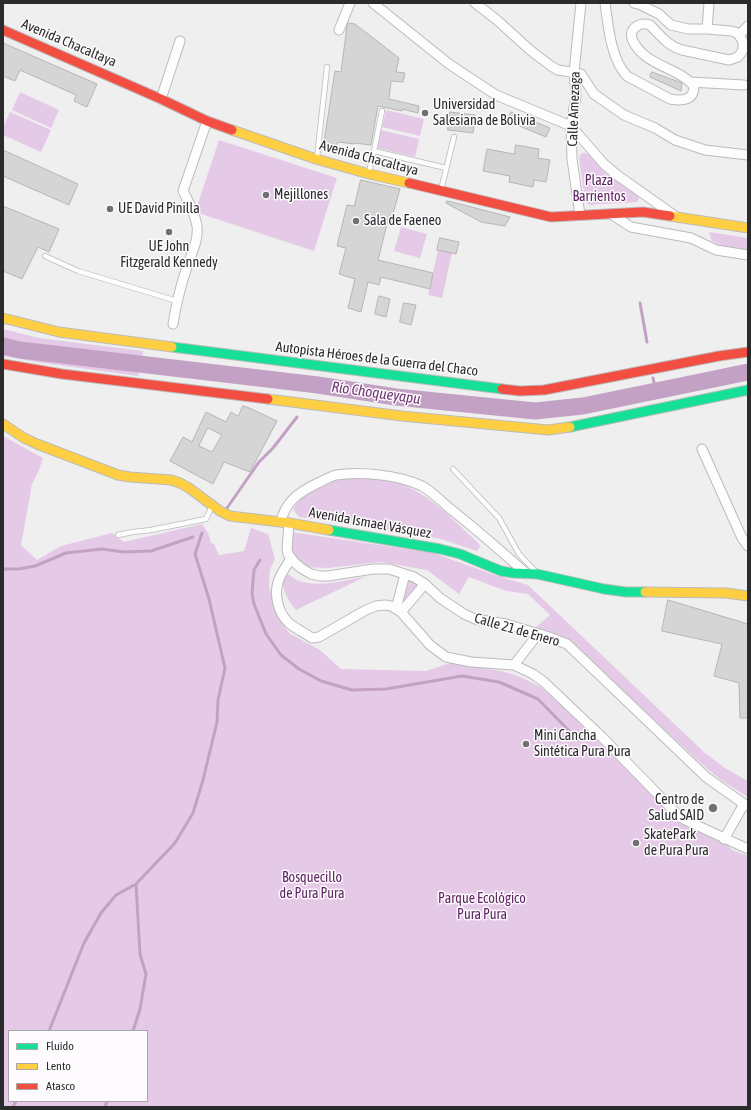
<!DOCTYPE html>
<html>
<head>
<meta charset="utf-8">
<style>
  body { margin:0 }
  #map { position:relative; width:751px; height:1110px; overflow:hidden; background:#f0eff0; font-family:"Asap Condensed",sans-serif }
  canvas { display:block }
  .frame { position:absolute; inset:0; border:4px solid #2b2a2c; pointer-events:none }
  .legend { position:absolute; left:8px; top:1030px; width:140px; height:72px; box-sizing:border-box; background:#fefbfe; border:1px solid #aaa7aa; margin:0; padding:5px 7px; list-style:none; font-size:12px; color:#2b2a2c }
  .legend li { display:flex; align-items:center; gap:8px; height:20px }
  .legend b { width:20px; border:1px solid #aaa7aa }
</style>
</head>
<body>
<div id="map">
<canvas width="751" height="1110"></canvas>
<div class="frame"></div>
<ul class="legend">
<li><b style="height:5px;background:#16e098"></b>Fluido</li>
<li><b style="height:5px;background:#ffcf43"></b>Lento</li>
<li><b style="height:5px;background:#f24e42"></b>Atasco</li>
</ul>
</div>
<script>
const context = document.querySelector('canvas').getContext('2d');
context.lineJoin = 'round';
function fill(path, color) { context.fillStyle = color; context.fill(path, 'evenodd'); }
function strokePath(path, color, width, dash) { context.strokeStyle = color; context.lineWidth = width; context.lineCap = dash ? 'butt' : 'round'; context.setLineDash(dash || []); context.stroke(path); }
function label(font, color, halo, rows, align = 'center') {
  context.font = font + ' "Asap Condensed",sans-serif'; context.lineWidth = 3; context.setLineDash([]); context.textBaseline = 'middle'; context.strokeStyle = halo; context.fillStyle = color; for (const [text, x, y, turn = 0] of rows) {
    context.save(); context.translate(x, y); context.rotate((+turn || 0) * Math.PI / 180); context.textAlign = isNaN(turn) ? turn : align; if (halo) context.strokeText(text, 0, 0); context.fillText(text, 0, 0); context.restore();
  }
}
fill(new Path2D(`
  M20,92l39,18 -8,18 -39,-18z
  M386,110l38,9 -4,17 -38,-9z
  M10,112l41,18 -10,22 -38,-17v-8z
  M381,130l38,9 -4,18 -38,-9z
  M219,140l118,38 -23,73 -119,-39z
  M582,153h3l3,1 17,19 33,23 1,3 -3,3 -46,3 -3,-2 -2,-2 -6,-43 1,-3z
  M401,227l26,7 -7,24 -26,-7z
  M709,232l39,6v13l-22,-3 -14,-7z
  M438,250l14,3 -10,45 -14,-3z
  M3,329l36,9 104,13 -1,7 -90,-12 -47,-7 -2,-1z
  M3,351l138,15 -3,10 -102,-14 -33,-6z
  M3,436l40,22 -4,12 -7,14 -11,61 16,15 24,-14 51,-13 12,9 78,-18 6,9 3,10 3,1 5,11 25,-4 7,-23 17,6 7,25 -5,11 -1,17 10,31 10,15 31,17 21,19 85,2 24,-8 51,8 17,5 21,10 18,15 78,76 44,46 48,21 5,6 16,6v251h-745zM9,1031h138v70h-138z
  M356,476c11,1 23,2 34,4 34,8 65,41 89,64l1,3 -3,4 -36,-12 -69,-12 -73,-10 -6,-8c17,-25 36,-27 63,-33z
  M291,532l142,21 65,23 30,9 177,168 20,15 23,13v16l-27,-17 -15,-12 -140,-130 -32,-9 16,-14 -22,-21 -22,-3 -37,-14 -10,17 -32,-24 -47,-8 -52,6 -24,-1c-13,-13 -13,-17 -13,-35z
  M284,571c6,4 12,10 19,11 20,5 45,-2 64,-6l-71,34c-8,-9 -18,-27 -12,-39z
  M408,579l12,6 -18,20z`), '#e4cae6');
strokePath(new Path2D(`
  M640,303l7,39
  M653,378l3,13
  M227,508l32,-46 14,-14 24,-31
  M260,560l-6,10 -2,23 2,11 12,30 15,21 18,14 22,12 31,9 34,-1 76,-13 37,6 39,17 40,41
  M3,569h16l16,-3 31,-13 36,-4 22,3 27,-1 42,-14
  M49,1031l35,-88 17,-30 15,-18 20,-11 39,-41 18,-30 10,-33 14,-58 1,-22 7,-32 -16,-69 -14,-45 7,-21
  M133,1031l7,-22 6,-35 -6,-20 -4,-70
  M13,1107l3,-6
  M105,1107l2,-6`), '#c3a1c5', 3);
strokePath(new Path2D(`
  M3,346l17,4 298,35 78,12 139,14 48,-5 165,-34`), '#c3a1c5', 17);
const building = new Path2D(`
  M348,23l7,1 44,34 -3,14 9,1 -2,9 -12,-1 -2,18 30,7 -1,7 -16,-4v2l-24,-5 -7,39 -17,-2v1l-16,-2 -1,3 -13,-3 11,-71 6,1 6,-46z
  M3,43l94,41 -10,23 -13,-6 2,-6 -56,-25 -5,11 -12,-5z
  M652,72l30,11 -1,8 -31,-14z
  M450,112l25,3 -2,18 -25,-3z
  M511,112l39,16 -4,9 -39,-16z
  M516,145l23,4 -1,9 12,2 -4,22 -12,-2 -1,7 -24,-5 1,-6 -27,-5 4,-22 27,5z
  M3,150l75,34 -9,21 -66,-29z
  M361,180l39,9 -8,28 -3,-1 -11,44 55,13 -3,16 -49,-12 -2,8 -11,-3 -7,30 -13,-4 7,-29 -16,-5 7,-26 -9,-2 10,-41 7,1z
  M447,201l13,3 50,13 -5,9 -24,-4 -35,-19z
  M3,206l56,23 -10,23 -11,-5 -16,32 -19,-8z
  M440,238l19,4 -3,12 -19,-4z
  M379,296l11,3 -4,18 -11,-3z
  M404,303l12,2 -5,20 -11,-3z
  M243,406l4,1 30,14 -27,51 -26,-10 -11,22 -43,-23 13,-24 9,5 14,-30 20,10 5,-10 7,4zM208,428l14,7 -10,17 -13,-6z
  M668,600l80,24v94h-8l-1,-35 -25,-7 8,-32 -60,-13z`);
fill(building, '#d6d5d6');
strokePath(building, '#b6b5b6', 1);
const lane = new Path2D(`
  M374,151l72,17
  M317,157l10,-90
  M369,172l5,-21 8,-40
  M441,190l13,-53
  M45,256l33,15 99,30
  M453,469l46,49 20,36 16,17
  M118,535l15,-3 18,-2 55,-11 6,-13`);
const street = new Path2D(`
  M373,3l76,61 47,31 75,31 33,38 13,11 58,41
  M475,3l22,17 33,30 21,16 7,4 19,3 4,1 13,20 30,21 31,13 20,12 30,10 43,5
  M605,3c3,22 6,57 22,73l43,23c12,2 24,2 24,-13 -16,-19 -49,-20 -61,-45 -6,-12 7,-20 17,-16 10,10 18,21 32,25l47,10 9,-3 3,-4 2,-3v-8l-4,-7 -4,-3 -4,-1 -24,-2h-19l-17,-4 -12,-11 -20,-10 -5,-1
  M707,29l2,-26
  M339,30l11,-27
  M739,35l9,-9
  M690,82l54,3
  M161,99l19,-58
  M611,214l20,13 60,11 25,12 32,5
  M580,215l-8,-56 -1,-33 5,-30 -2,-24 7,-69
  M173,324c3,-19 7,-36 13,-54 4,-14 13,-29 11,-44 -2,-12 -8,-24 -14,-35l24,-70
  M702,449l40,89 6,8
  M281,522c4,-20 17,-29 35,-38 6,-3 13,-7 20,-9 23,-4 64,0 86,11 9,5 18,14 26,21 27,21 53,44 79,67
  M289,523l-2,26 1,5 7,9 6,5 10,6 9,2h8l45,-7h16l25,8 11,7 15,14 24,16 11,5 31,5 43,13 18,7 66,63 73,70 38,27 4,2
  M291,558c-3,6 -8,12 -11,19 -7,14 -3,35 9,46 7,6 16,10 23,15l7,-1 47,-27 10,-4 9,-1 6,1 10,6 29,33 16,12 25,5 43,3 19,9 11,8 58,55 79,81 67,31
  M396,609l9,-35
  M401,612l24,-28
  M514,665l24,-31
  M724,839l20,-35`);
const fast = new Path2D(`
  M172,347l330,42
  M570,427l178,-37
  M329,530l111,19 20,5 41,17 12,2 24,1 67,15 22,3h19`);
const slow = new Path2D(`
  M232,130l84,29 53,15 40,9
  M670,216l78,12
  M3,318l56,14 113,15
  M268,399l134,17 146,14 22,-3
  M3,424l21,14 13,6 81,31 12,2 41,3 9,3 9,5 31,23 10,5 59,7 40,7
  M645,592l81,1 22,3`);
const jam = new Path2D(`
  M3,30l158,69 46,22 25,9
  M409,183l142,34 92,-5 27,4
  M3,364l59,10 206,25
  M502,389l18,2 24,-1 175,-34 29,-4`);
strokePath(lane, '#bcbbbc', 6);
strokePath(street, '#bcbbbc', 11);
strokePath(fast, '#bcbbbc', 11);
strokePath(slow, '#bcbbbc', 11);
strokePath(jam, '#bcbbbc', 11);
strokePath(lane, '#fdfdfd', 4.5);
strokePath(street, '#fdfdfd', 9);
strokePath(fast, '#16e098', 9);
strokePath(slow, '#ffcf43', 9);
strokePath(jam, '#f24e42', 9);
for (const [x, y, r, color] of [
  [425,113,4,"#706f71"],
  [266,195,4,"#706f71"],
  [110,209,4,"#706f71"],
  [356,221,4,"#706f71"],
  [169,232,4,"#706f71"],
  [526,744,4,"#706f71"],
  [713,808,5,"#706f71"],
  [636,843,4,"#706f71"]
]) { const dot = new Path2D(); dot.arc(x, y, r, 0, 2 * Math.PI); context.fillStyle = color; context.fill(dot); strokePath(dot, '#fefbfe', 1.5); }
label('14px', '#2b2a2c', '#fefbfe', [
  ["Avenida Chacaltaya",69,43,23],
  ["Calle Amezaga",574,109,-88],
  ["Avenida Chacaltaya",369,158,15],
  ["Autopista Héroes de la Guerra del Chaco",377,359,7],
  ["Avenida Ismael Vásquez",370,523,10],
  ["Calle 21 de Enero",517,630,16]
]);
label('14px', '#2b2a2c', '#fefbfe', [
  ["Universidad",433,105],
  ["Salesiana de Bolivia",433,121],
  ["Mejillones",274,195],
  ["UE David Pinilla",118,209],
  ["Sala de Faeneo",364,221],
  ["UE John",169,247,"center"],
  ["Fitzgerald Kennedy",169,263,"center"],
  ["Mini Cancha",534,736],
  ["Sintética Pura Pura",534,752],
  ["Centro de",704,800,"right"],
  ["Salud SAID",704,816,"right"],
  ["SkatePark",644,835],
  ["de Pura Pura",644,851]
], 'left');
label('14px', '#602564', '#fefbfe', [
  ["Plaza",599,181],
  ["Barrientos",599,197],
  ["Bosquecillo",312,878],
  ["de Pura Pura",312,894],
  ["Parque Ecológico",482,899],
  ["Pura Pura",482,915]
]);
label('italic 15px', '#703574', '#fefbfe', [
  ["Río Choqueyapu",376,393,8]
]);
</script>
</body>
</html>
